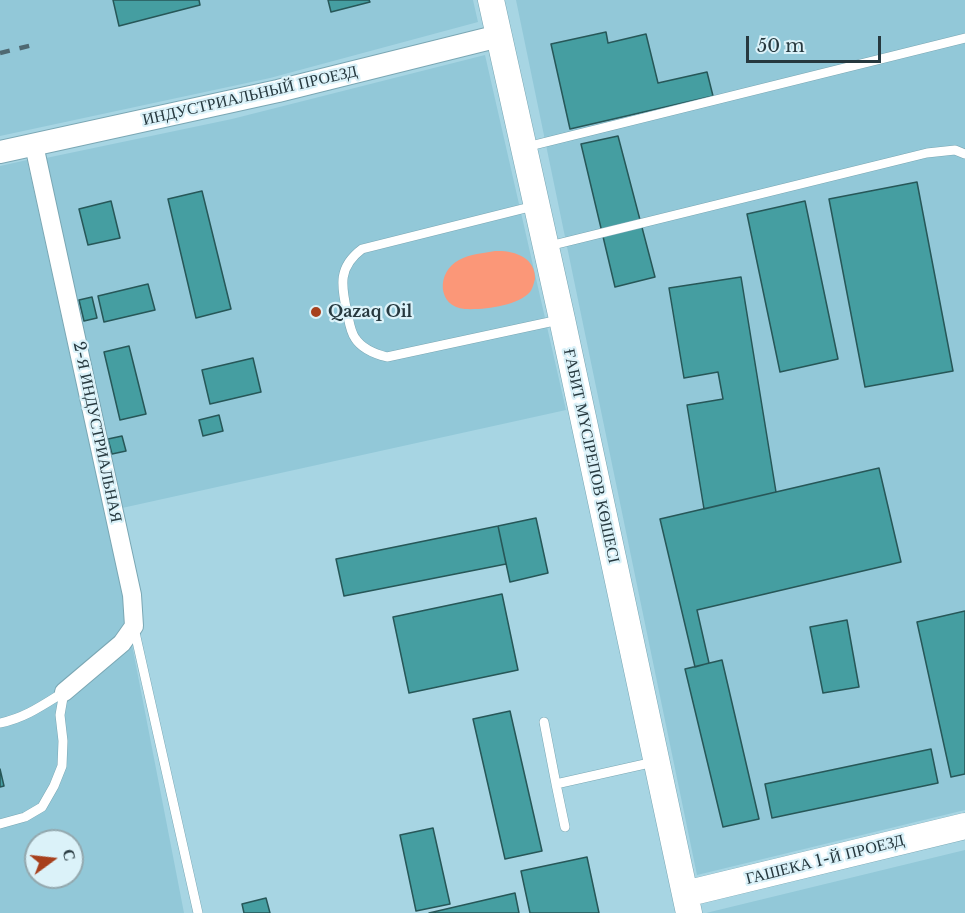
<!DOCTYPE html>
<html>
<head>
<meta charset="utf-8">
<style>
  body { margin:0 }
  #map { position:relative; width:965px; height:913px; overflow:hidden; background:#a7d5e3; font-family:"Libre Baskerville",serif }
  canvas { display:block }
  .north { position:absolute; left:24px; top:829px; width:60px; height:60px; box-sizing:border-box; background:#dbf2f9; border:2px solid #93a8ae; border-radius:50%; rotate:75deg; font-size:16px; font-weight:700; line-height:24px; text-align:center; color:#26383e }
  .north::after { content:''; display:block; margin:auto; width:21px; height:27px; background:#a7401d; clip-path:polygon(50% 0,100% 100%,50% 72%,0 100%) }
  .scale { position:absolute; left:746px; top:36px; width:135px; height:27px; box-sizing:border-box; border:3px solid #26383e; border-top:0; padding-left:8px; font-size:18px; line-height:21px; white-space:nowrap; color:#26383e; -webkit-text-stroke:4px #dbf2f9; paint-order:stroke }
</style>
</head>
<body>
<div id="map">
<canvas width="965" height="913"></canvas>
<div class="north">С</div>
<div class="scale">50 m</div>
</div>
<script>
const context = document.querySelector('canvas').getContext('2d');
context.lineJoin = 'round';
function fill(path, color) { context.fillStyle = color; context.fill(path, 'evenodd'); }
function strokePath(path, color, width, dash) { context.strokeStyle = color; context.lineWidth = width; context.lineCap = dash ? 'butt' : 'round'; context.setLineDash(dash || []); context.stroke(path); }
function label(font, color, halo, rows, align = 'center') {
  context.font = font + ' "Libre Baskerville",serif'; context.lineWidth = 4.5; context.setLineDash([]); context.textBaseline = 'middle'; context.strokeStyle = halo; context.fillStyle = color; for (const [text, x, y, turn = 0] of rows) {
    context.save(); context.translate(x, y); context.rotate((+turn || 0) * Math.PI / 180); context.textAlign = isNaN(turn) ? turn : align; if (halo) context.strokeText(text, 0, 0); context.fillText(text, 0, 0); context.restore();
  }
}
fill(new Path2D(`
  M0,0h473l5,22 -208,56 -270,58z
  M516,0h449v810l-268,65z
  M485,55l81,355 -444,98 -76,-350 186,-39z
  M27,160l93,423 64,330h-184v-747zM36,841h36v36h-36z
  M965,850v63h-259z`), '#92c8d8');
fill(new Path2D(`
  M495,251c18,-1 41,6 40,28 -1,3 -2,9 -5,13 -12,14 -47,18 -65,17 -28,-2 -29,-37 -6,-49 11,-6 25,-7 36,-9z`), '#fb9778');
const building = new Path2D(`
  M113,0h86l1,5 -81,21z
  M328,0h41l1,2 -39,10z
  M606,32l2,11 38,-9 12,49 49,-11 6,24 -143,33 -19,-85z
  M618,136l37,141 -40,10 -34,-143z
  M917,182l36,189 -88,16 -36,-188z
  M202,191l29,118 -35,9 -28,-119z
  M111,201l9,37 -32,7 -9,-36z
  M805,201l33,158 -58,13 -33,-158z
  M741,277l35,215 -72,17 -17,-104 36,-6 -5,-27 -34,6 -15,-90z
  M148,284l7,26 -51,12 -6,-26z
  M92,297l5,21 -13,3 -5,-21z
  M129,346l17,68 -26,6 -16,-68z
  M253,358l8,34 -51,12 -8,-34z
  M219,415l4,16 -20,5 -4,-16z
  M122,436l4,15 -14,3 -4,-15z
  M879,468l22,94 -204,48 12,53 -14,4 -35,-148z
  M536,518l12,55 -38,9 -12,-56z
  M498,526l8,38 -162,32 -8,-37z
  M502,594l16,76 -109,23 -16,-76z
  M965,611v163l-14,3 -34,-155z
  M847,620l12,67 -36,6 -13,-66z
  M722,660l37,159 -36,8 -38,-158z
  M510,711l32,140 -37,8 -32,-140z
  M931,749l7,34 -166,35 -7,-34z
  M0,769l4,17 -4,1z
  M433,828l17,76 -34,7 -16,-76z
  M587,857l12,56h-69l-9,-42z
  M515,893l4,20h-90z
  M266,898l4,15h-26l-2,-9z`);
fill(building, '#459ea1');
strokePath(building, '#275758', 1.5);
const service = new Path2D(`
  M526,147l439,-109
  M534,206l-172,43c-24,18 -21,36 -15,63 2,8 3,19 8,26 7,11 20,16 32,19l172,-37
  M549,246l378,-93 28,-3 10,4
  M134,628l64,285
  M544,722l12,62 98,-22
  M0,723c25,-5 43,-18 64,-31
  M556,784l9,43
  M0,824l25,-7 17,-10 12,-21 8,-20 1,-25 -3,-26 4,-23`);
const minor = new Path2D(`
  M34,145l98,450 2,31 -12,17 -58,49`);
const tertiary = new Path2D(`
  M0,152l278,-61 221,-55`);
const secondary = new Path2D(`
  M491,0l71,319 127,594
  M685,894l280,-68`);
strokePath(service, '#7aa7b4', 10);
strokePath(minor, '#7aa7b4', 20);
strokePath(tertiary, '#7aa7b4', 24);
strokePath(secondary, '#7aa7b4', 27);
strokePath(service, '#fff', 9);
strokePath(minor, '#fff', 18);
strokePath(tertiary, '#fff', 22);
strokePath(secondary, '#fff', 26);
strokePath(new Path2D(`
  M0,53l33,-8`), '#4f6972', 4.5, [10, 10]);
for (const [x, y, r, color] of [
  [316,312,6,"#a7401d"]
]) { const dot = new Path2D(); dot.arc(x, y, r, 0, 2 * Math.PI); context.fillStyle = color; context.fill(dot); strokePath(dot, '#dbf2f9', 2); }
label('16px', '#26383e', '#dbf2f9', [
  ["ИНДУСТРИАЛЬНЫЙ ПРОЕЗД",250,96,-13],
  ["2-Я ИНДУСТРИАЛЬНАЯ",97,432,78],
  ["ҒАБИТ МҮСІРЕПОВ КӨШЕСІ",591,456,78],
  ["ГАШЕКА 1-Й ПРОЕЗД",825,860,-14]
]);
label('bold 16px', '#26383e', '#dbf2f9', [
  ["Qazaq Oil",328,312]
], 'left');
</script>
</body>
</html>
